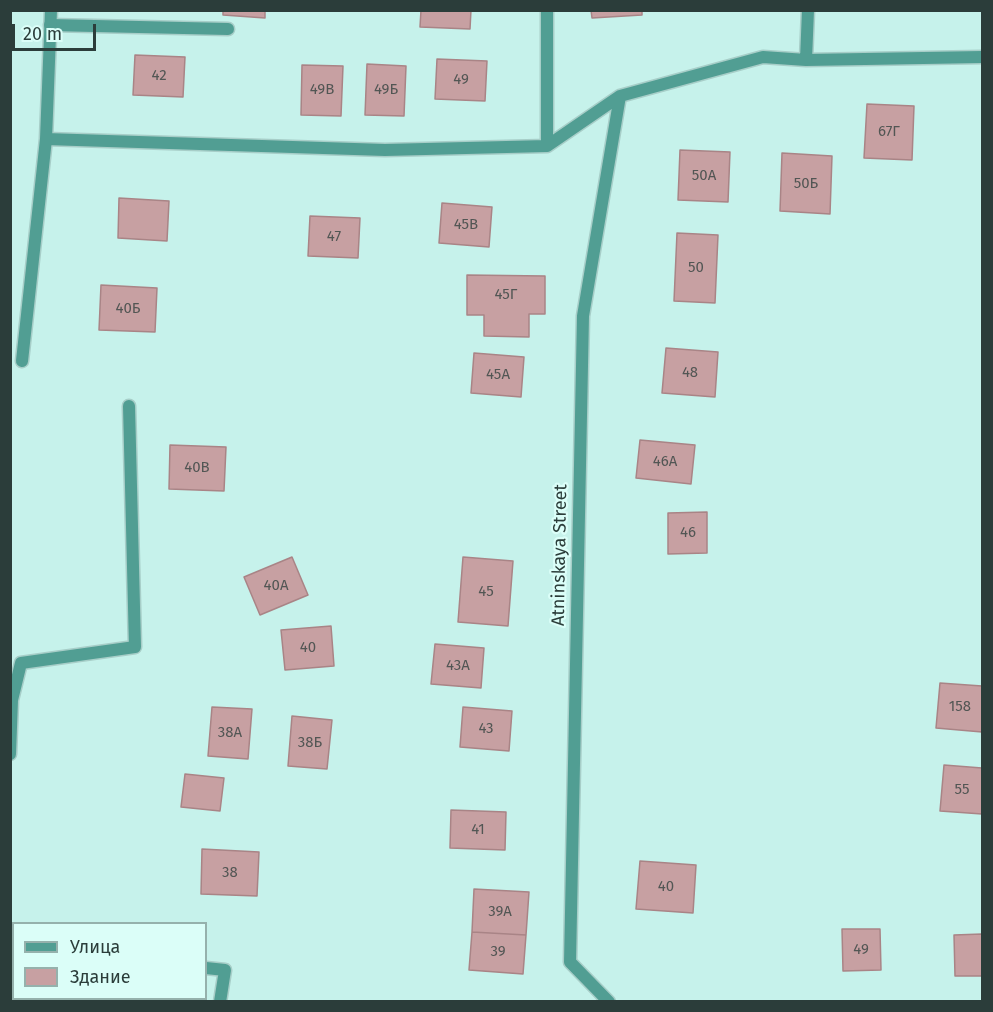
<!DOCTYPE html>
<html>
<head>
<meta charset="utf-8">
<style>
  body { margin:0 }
  #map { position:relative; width:993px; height:1012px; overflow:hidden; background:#c6f2eb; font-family:"Fira Sans",sans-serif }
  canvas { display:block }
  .frame { position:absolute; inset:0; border:12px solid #2b3d3a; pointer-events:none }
  .legend { position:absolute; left:12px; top:922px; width:195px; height:78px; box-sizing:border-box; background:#dbfef8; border:2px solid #95b1ac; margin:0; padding:8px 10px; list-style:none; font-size:18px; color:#2b3d3a }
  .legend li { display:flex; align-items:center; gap:12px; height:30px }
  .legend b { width:30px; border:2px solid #95b1ac }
  .scale { position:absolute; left:12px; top:24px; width:84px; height:27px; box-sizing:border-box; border:3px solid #2b3d3a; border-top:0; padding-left:8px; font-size:18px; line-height:21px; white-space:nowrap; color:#2b3d3a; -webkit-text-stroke:4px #dbfef8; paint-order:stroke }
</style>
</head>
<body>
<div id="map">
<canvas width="993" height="1012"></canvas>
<div class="frame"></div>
<ul class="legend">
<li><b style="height:8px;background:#519e93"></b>Улица</li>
<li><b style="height:16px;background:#c7a0a2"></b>Здание</li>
</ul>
<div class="scale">20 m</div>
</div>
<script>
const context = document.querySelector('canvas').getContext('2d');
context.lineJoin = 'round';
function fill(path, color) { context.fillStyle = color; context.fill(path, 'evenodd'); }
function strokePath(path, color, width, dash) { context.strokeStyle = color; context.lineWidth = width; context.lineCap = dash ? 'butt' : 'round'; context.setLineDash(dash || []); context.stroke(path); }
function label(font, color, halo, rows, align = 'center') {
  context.font = font + ' "Fira Sans",sans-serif'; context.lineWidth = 4.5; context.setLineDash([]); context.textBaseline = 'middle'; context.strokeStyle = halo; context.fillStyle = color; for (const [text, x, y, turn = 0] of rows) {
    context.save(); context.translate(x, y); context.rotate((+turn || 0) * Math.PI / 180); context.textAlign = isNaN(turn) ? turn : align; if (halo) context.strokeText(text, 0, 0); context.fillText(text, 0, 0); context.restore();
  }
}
const building = new Path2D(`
  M223,10h42v8l-42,-3z
  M421,10h50l-1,19 -50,-2z
  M591,10h51v5l-50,3z
  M135,55l50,2 -2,40 -50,-2z
  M437,59l50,2 -2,40 -50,-2z
  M367,64l39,2 -2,50 -39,-1z
  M302,65l41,1 -2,50 -40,-1z
  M867,104l47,2 -2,54 -48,-2z
  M680,150l50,2 -2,50 -50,-2z
  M782,153l50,3 -2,58 -50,-3z
  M119,198l50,3 -2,40 -49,-3z
  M442,203l50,4 -3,40 -50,-4z
  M310,216l50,2 -2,40 -50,-2z
  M677,233l41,2 -3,68 -41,-2z
  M467,275l78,1v38h-16v23l-45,-1v-21h-17z
  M101,285l56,3 -2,44 -56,-2z
  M666,348l52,4 -3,45 -53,-4z
  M474,353l50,4 -3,40 -50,-4z
  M640,440l55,5 -4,39 -55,-6z
  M170,445l56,2 -2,44 -55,-2z
  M707,512v41l-39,1v-41z
  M292,557l16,38 -48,20 -16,-38z
  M463,557l50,4 -5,65 -50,-4z
  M331,626l3,40 -49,4 -4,-40z
  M435,644l49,4 -3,40 -50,-4z
  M940,683l42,3v46l-46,-4z
  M212,707l40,2 -4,50 -40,-3z
  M463,707l49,4 -3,40 -49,-4z
  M292,716l40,4 -5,49 -39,-3z
  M944,765l38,3v46l-42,-3z
  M185,774l39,4 -4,33 -39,-4z
  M451,810l55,2 -1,38 -55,-2z
  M202,849l57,3 -2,44 -56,-2z
  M640,861l56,4 -3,48 -57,-4z
  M474,889l55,3 -3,43 -54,-3z
  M842,929h38l1,41 -38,1z
  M472,932l54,3 -3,39 -54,-4z
  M982,934v42h-27l-1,-41z
  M89,998h50l-1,4h-50z`);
fill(building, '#c7a0a2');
strokePath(building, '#a98486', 1.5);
const service = new Path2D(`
  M50,25l178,4
  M10,754l2,-54 9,-37 114,-16 -6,-241`);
const minor = new Path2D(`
  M806,60l2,-50
  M46,139l339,11 162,-4 73,-50 143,-39 43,3 176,-3
  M547,146v-136
  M22,361l24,-222 5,-129
  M10,951h4
  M206,968l19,2 -5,32
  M609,1002l-39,-40 13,-646 37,-220`);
strokePath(service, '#a7cec8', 15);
strokePath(minor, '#a7cec8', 15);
strokePath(service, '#519e93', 12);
strokePath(minor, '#519e93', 12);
label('15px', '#525654', null, [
  ["42",159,76],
  ["49",461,80],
  ["49В",322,90],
  ["49Б",386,90],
  ["67Г",889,132],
  ["50А",704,176],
  ["50Б",806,184],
  ["45В",466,225],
  ["47",334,237],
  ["50",696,268],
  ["45Г",506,295],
  ["40Б",128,309],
  ["48",690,373],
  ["45А",498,375],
  ["46А",665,462],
  ["40В",197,468],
  ["46",688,533],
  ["40А",276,586],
  ["45",486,592],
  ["40",308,648],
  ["43А",458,666],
  ["158",960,707],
  ["43",486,729],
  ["38А",230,733],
  ["38Б",310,743],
  ["55",962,790],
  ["41",478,830],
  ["38",230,873],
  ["40",666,887],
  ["39А",500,912],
  ["49",861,950],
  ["39",498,952]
]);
label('18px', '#2b3d3a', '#dbfef8', [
  ["Atninskaya Street",560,555,-89]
]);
</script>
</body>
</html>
